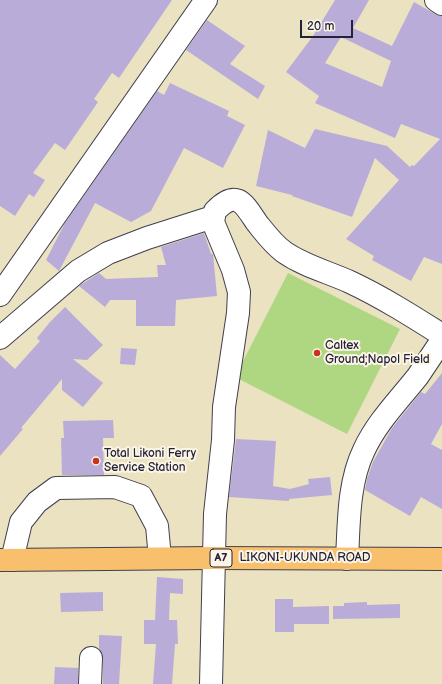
<!DOCTYPE html>
<html>
<head>
<meta charset="utf-8">
<style>
  body { margin:0 }
  #map { position:relative; width:442px; height:684px; overflow:hidden; background:#eae2c0; font-family:"Balsamiq Sans",sans-serif }
  canvas { display:block }
  .scale { position:absolute; left:300px; top:20px; width:53px; height:18px; box-sizing:border-box; border:2px solid #22223b; border-top:0; padding-left:5px; font-size:12px; line-height:14px; white-space:nowrap; color:#22223b; -webkit-text-stroke:3px #fcf5e5; paint-order:stroke }
</style>
</head>
<body>
<div id="map">
<canvas width="442" height="684"></canvas>
<div class="scale">20 m</div>
</div>
<script>
const context = document.querySelector('canvas').getContext('2d');
context.lineJoin = 'round';
function fill(path, color) { context.fillStyle = color; context.fill(path, 'evenodd'); }
function strokePath(path, color, width, dash) { context.strokeStyle = color; context.lineWidth = width; context.lineCap = dash ? 'butt' : 'round'; context.setLineDash(dash || []); context.stroke(path); }
function label(font, color, halo, rows, align = 'center') {
  context.font = font + ' "Balsamiq Sans",sans-serif'; context.lineWidth = 4; context.setLineDash([]); context.textBaseline = 'middle'; context.strokeStyle = halo; context.fillStyle = color; for (const [text, x, y, turn = 0] of rows) {
    context.save(); context.translate(x, y); context.rotate((+turn || 0) * Math.PI / 180); context.textAlign = isNaN(turn) ? turn : align; if (halo) context.strokeText(text, 0, 0); context.fillText(text, 0, 0); context.restore();
  }
}
fill(new Path2D(`
  M288,273l112,56 -53,105 -112,-57z`), '#afd681');
fill(new Path2D(`
  M0,0h172l-53,78 -7,-5 -18,26 4,3 -33,48 -10,-7 -22,30 12,7 -11,17 -5,-3 -14,22 -15,-10z
  M335,0h34l-16,28 39,18 22,-44 21,12 7,2v248l-18,-7 -13,24 -39,-21 2,-4 -28,-17 53,-59 -24,-22 -23,59 -60,-21v-1l-36,-9 12,-56 37,18 10,-19 72,17 23,21 2,-2 2,1 26,-27 -39,-15 -6,14 -80,-35 4,-7 -33,-24 27,-36zM341,37l50,24 -9,26 -57,-24z
  M207,20l38,26 -15,18 35,22 -7,13 -72,-49z
  M170,83l59,28 -2,5 18,9 -22,43 -39,-20 -33,63 -20,11 -36,-19 -36,68 -13,-11 19,-37 92,-132 7,4z
  M204,233l7,21h2l4,42 -41,4 -1,26h-39v-26h-26l-5,7 -26,-21 20,-13 7,6 52,-2 -1,-12h9l-5,-18z
  M65,307l38,38 -16,15 -14,-1 30,24 -20,24 -21,-17v-11l-41,49 2,1 -23,27v-101l15,14 25,-28 -3,-3 13,-16z
  M121,348l16,1 -2,16 -15,-1z
  M442,373v51l-11,20 11,6v59l-21,-12 -11,19 -45,-26 2,-11 6,-17 19,-34 29,-36 4,2z
  M113,420l1,18h-11l1,37h-42l-1,-37h3l-1,-17z
  M236,439l40,2 -3,45 17,3 19,-5 -1,-5 22,-2 2,18 -43,4v2l-60,-4z
  M157,577l26,2v15l-13,-1 -1,27h8l1,24h-3l-3,40h-19l3,-40h-12v-24h11z
  M103,592v19l-42,1 -1,-19z
  M275,599h18v8l36,-1v18h-35v8h-19z
  M367,602v3l33,-1v14l-67,1v-13h11v-3z
  M99,635l23,1 -3,48h-16v-26l-1,-5 -3,-5z
  M55,667l23,1v16h-24z`), '#baacd9');
const minor = new Path2D(`
  M436,0l6,4
  M0,295l206,-295
  M0,338l78,-67 30,-18 39,-15 66,-21
  M347,559c2,-36 1,-76 17,-109 13,-28 35,-50 54,-74 8,-12 16,-24 24,-36
  M12,560l9,-38 16,-20 19,-14 59,-1 26,9 16,30 3,32
  M90,684l1,-26
  M211,684l4,-170 8,-74 1,-33 14,-94 1,-21 -6,-22 -20,-48 2,-11c22,-23 29,-7 42,12 8,10 16,21 27,29 20,14 44,20 66,30 32,15 62,34 92,53`);
const highway = new Path2D(`
  M0,560l213,-2 229,1`);
strokePath(minor, '#403f4f', 24);
strokePath(highway, '#403f4f', 24);
strokePath(minor, '#fff', 22);
strokePath(highway, '#f8bf6c', 22);
for (const [x, y, r, color] of [
  [317,353,4,"#c8321e"],
  [96,461,4,"#c8321e"]
]) { const dot = new Path2D(); dot.arc(x, y, r, 0, 2 * Math.PI); context.fillStyle = color; context.fill(dot); strokePath(dot, '#fcf5e5', 1.5); }
for (const [x, y, w] of [
  [221,558,22]
]) { const box = new Path2D(); box.roundRect(x - w / 2, y - 9, w, 18, 3); context.fillStyle = '#fcf5e5'; context.fill(box); strokePath(box, '#22223b', 1); }
label('bold 11px', '#22223b', null, [
  ["A7",221,558]
]);
label('12px', '#22223b', '#fcf5e5', [
  ["Caltex",325,346],
  ["Ground;Napol Field",325,360],
  ["Total Likoni Ferry",104,454],
  ["Service Station",104,468]
], 'left');
label('12px', '#22223b', '#fcf5e5', [
  ["LIKONI-UKUNDA ROAD",305,558]
]);
</script>
</body>
</html>
